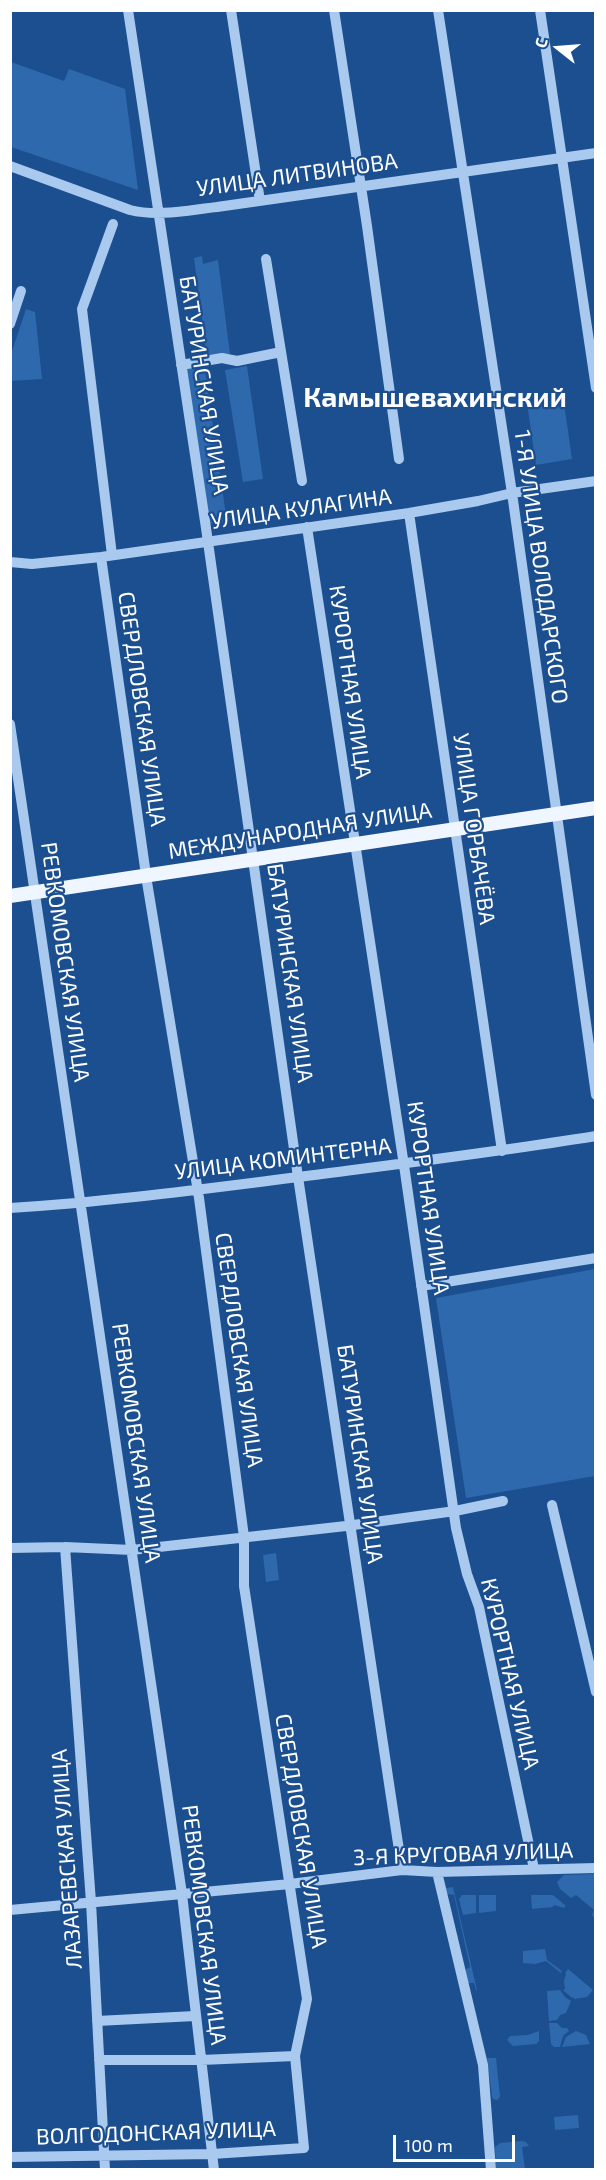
<!DOCTYPE html>
<html>
<head>
<meta charset="utf-8">
<style>
  body { margin:0 }
  #map { position:relative; width:606px; height:2180px; overflow:hidden; background:#1b4f8f; font-family:"Exo 2",sans-serif }
  canvas { display:block }
  .frame { position:absolute; inset:0; border:12px solid #fff; pointer-events:none }
  .north { position:absolute; left:528px; top:18px; width:60px; height:60px; -webkit-text-stroke:4px #1b4f8f; paint-order:stroke; rotate:287deg; font-size:16px; font-weight:700; line-height:24px; text-align:center; color:#fff }
  .north::after { content:''; display:block; margin:auto; width:21px; height:27px; background:#fff; clip-path:polygon(50% 0,100% 100%,50% 72%,0 100%) }
  .scale { position:absolute; left:393px; top:2135px; width:122px; height:27px; box-sizing:border-box; border:3px solid #fff; border-top:0; padding-left:8px; font-size:18px; line-height:21px; white-space:nowrap; color:#fff; -webkit-text-stroke:4px #1b4f8f; paint-order:stroke }
</style>
</head>
<body>
<div id="map">
<canvas width="606" height="2180"></canvas>
<div class="frame"></div>
<div class="north">С</div>
<div class="scale">100 m</div>
</div>
<script>
const context = document.querySelector('canvas').getContext('2d');
context.lineJoin = 'round';
function fill(path, color) { context.fillStyle = color; context.fill(path, 'evenodd'); }
function strokePath(path, color, width, dash) { context.strokeStyle = color; context.lineWidth = width; context.lineCap = dash ? 'butt' : 'round'; context.setLineDash(dash || []); context.stroke(path); }
function label(font, color, halo, rows, align = 'center') {
  context.font = font + ' "Exo 2",sans-serif'; context.lineWidth = 4.5; context.setLineDash([]); context.textBaseline = 'middle'; context.strokeStyle = halo; context.fillStyle = color; for (const [text, x, y, turn = 0] of rows) {
    context.save(); context.translate(x, y); context.rotate((+turn || 0) * Math.PI / 180); context.textAlign = isNaN(turn) ? turn : align; if (halo) context.strokeText(text, 0, 0); context.fillText(text, 0, 0); context.restore();
  }
}
fill(new Path2D(`
  M11,62l53,19 5,-12 56,20 13,101 -127,-43z
  M202,256l1,8 15,-4 12,94 -23,3 -13,-99z
  M26,309l9,3 7,67 -31,2v-27z
  M204,363l23,159 -20,2 -24,-158z
  M247,366l16,113 -20,3 -18,-112z
  M563,397l9,62 -36,6 -9,-62z
  M595,1269v207l-129,22 -30,-200z
  M276,1553l3,27 -13,2 -3,-27z
  M595,1874h1l-1,45 -3,-4 2,-5 -18,-15 -5,3 -11,-9 -3,-7 7,-7z
  M453,1887l24,103h-1l-2,-7h-6l-3,-13 5,-3 -16,-72 -7,-1 -1,-6z
  M462,1895h14v18l-13,2 -4,-16z
  M479,1895h17v16l-17,2z
  M531,1895h22l13,11 -2,2 -10,-3 -1,2 -21,2z
  M545,1949l2,11 15,11 -1,2 -15,-12 -11,3 -12,-1v-12z
  M568,1969l25,21 -6,7 -13,2v-2l-2,1 -9,-8 2,-1 -1,-8 2,-7 -1,-1z
  M560,1990l5,7 6,4 -5,12 -6,2 -3,5 -8,1 -2,-30z
  M549,2023h8l5,5h5l2,3 -6,5 -3,11h-6l-3,-3z
  M539,2031v10l-3,3 -23,2 -6,-6 3,-4 18,-1z
  M576,2031l10,4 4,9 -28,3 4,-10z
  M487,2058h9l4,39 -3,3 -4,-1 -1,-3z
  M578,2115l1,13 -24,2 -1,-13z
  M522,2141l4,1 3,4 -7,1 3,22h-29l-1,-22 5,-4z`), '#2e69ad');
strokePath(new Path2D(`
  M128,10l78,518 92,649 104,693
  M231,10l29,191
  M334,10l33,216 32,233
  M438,10l74,483 84,602
  M540,10l56,378
  M10,166l120,44c28,7 59,0 87,-3l379,-54
  M266,259l36,222
  M10,324l11,-33
  M181,365l41,-7 15,3 44,-9
  M409,513l93,638
  M307,527l98,645 51,356 11,46 12,33 55,262
  M112,555l-30,-246 31,-85
  M10,562l22,2 69,-7 308,-44 69,-12 34,-8 84,-12
  M10,724l172,1170 32,276
  M10,1208c97,-6 193,-19 289,-31 99,-13 198,-25 297,-41
  M421,1286l175,-28
  M552,1505l44,187
  M65,1547l26,355 14,268
  M10,1548l55,-1 67,3 214,-24 109,-15 48,-10
  M437,1872l46,193 8,105
  M10,1910l280,-26 112,-14 35,2 159,-4
  M97,2021l98,-5
  M99,2060h102l94,-4
  M10,2157l202,-3 92,-6 -9,-92 12,-57 -63,-413v-49l-45,-339 -52,-316 -46,-325`), '#a9c9ee', 10);
strokePath(new Path2D(`
  M10,896l586,-88`), '#f0f6ff', 14);
label('22px', '#fff', '#1b4f8f', [
  ["УЛИЦА ЛИТВИНОВА",297,175,-8],
  ["БАТУРИНСКАЯ УЛИЦА",204,385,81],
  ["УЛИЦА КУЛАГИНА",301,509,-8],
  ["1-Я УЛИЦА ВОЛОДАРСКОГО",541,567,82],
  ["КУРОРТНАЯ УЛИЦА",350,682,82],
  ["СВЕРДЛОВСКАЯ УЛИЦА",142,709,82],
  ["УЛИЦА ГОРБАЧЁВА",474,829,82],
  ["МЕЖДУНАРОДНАЯ УЛИЦА",300,831,-9],
  ["РЕВКОМОВСКАЯ УЛИЦА",65,962,82],
  ["БАТУРИНСКАЯ УЛИЦА",290,973,82],
  ["УЛИЦА КОМИНТЕРНА",283,1159,-7],
  ["КУРОРТНАЯ УЛИЦА",428,1198,82],
  ["СВЕРДЛОВСКАЯ УЛИЦА",239,1350,82],
  ["РЕВКОМОВСКАЯ УЛИЦА",136,1443,82],
  ["БАТУРИНСКАЯ УЛИЦА",360,1454,82],
  ["КУРОРТНАЯ УЛИЦА",510,1674,77],
  ["СВЕРДЛОВСКАЯ УЛИЦА",301,1831,81],
  ["3-Я КРУГОВАЯ УЛИЦА",463,1854,-2],
  ["ЛАЗАРЕВСКАЯ УЛИЦА",67,1859,-94],
  ["РЕВКОМОВСКАЯ УЛИЦА",204,1925,83],
  ["ВОЛГОДОНСКАЯ УЛИЦА",156,2133,-2]
]);
label('bold 28px', '#fff', '#1b4f8f', [
  ["Камышевахинский",435,398]
]);
</script>
</body>
</html>
